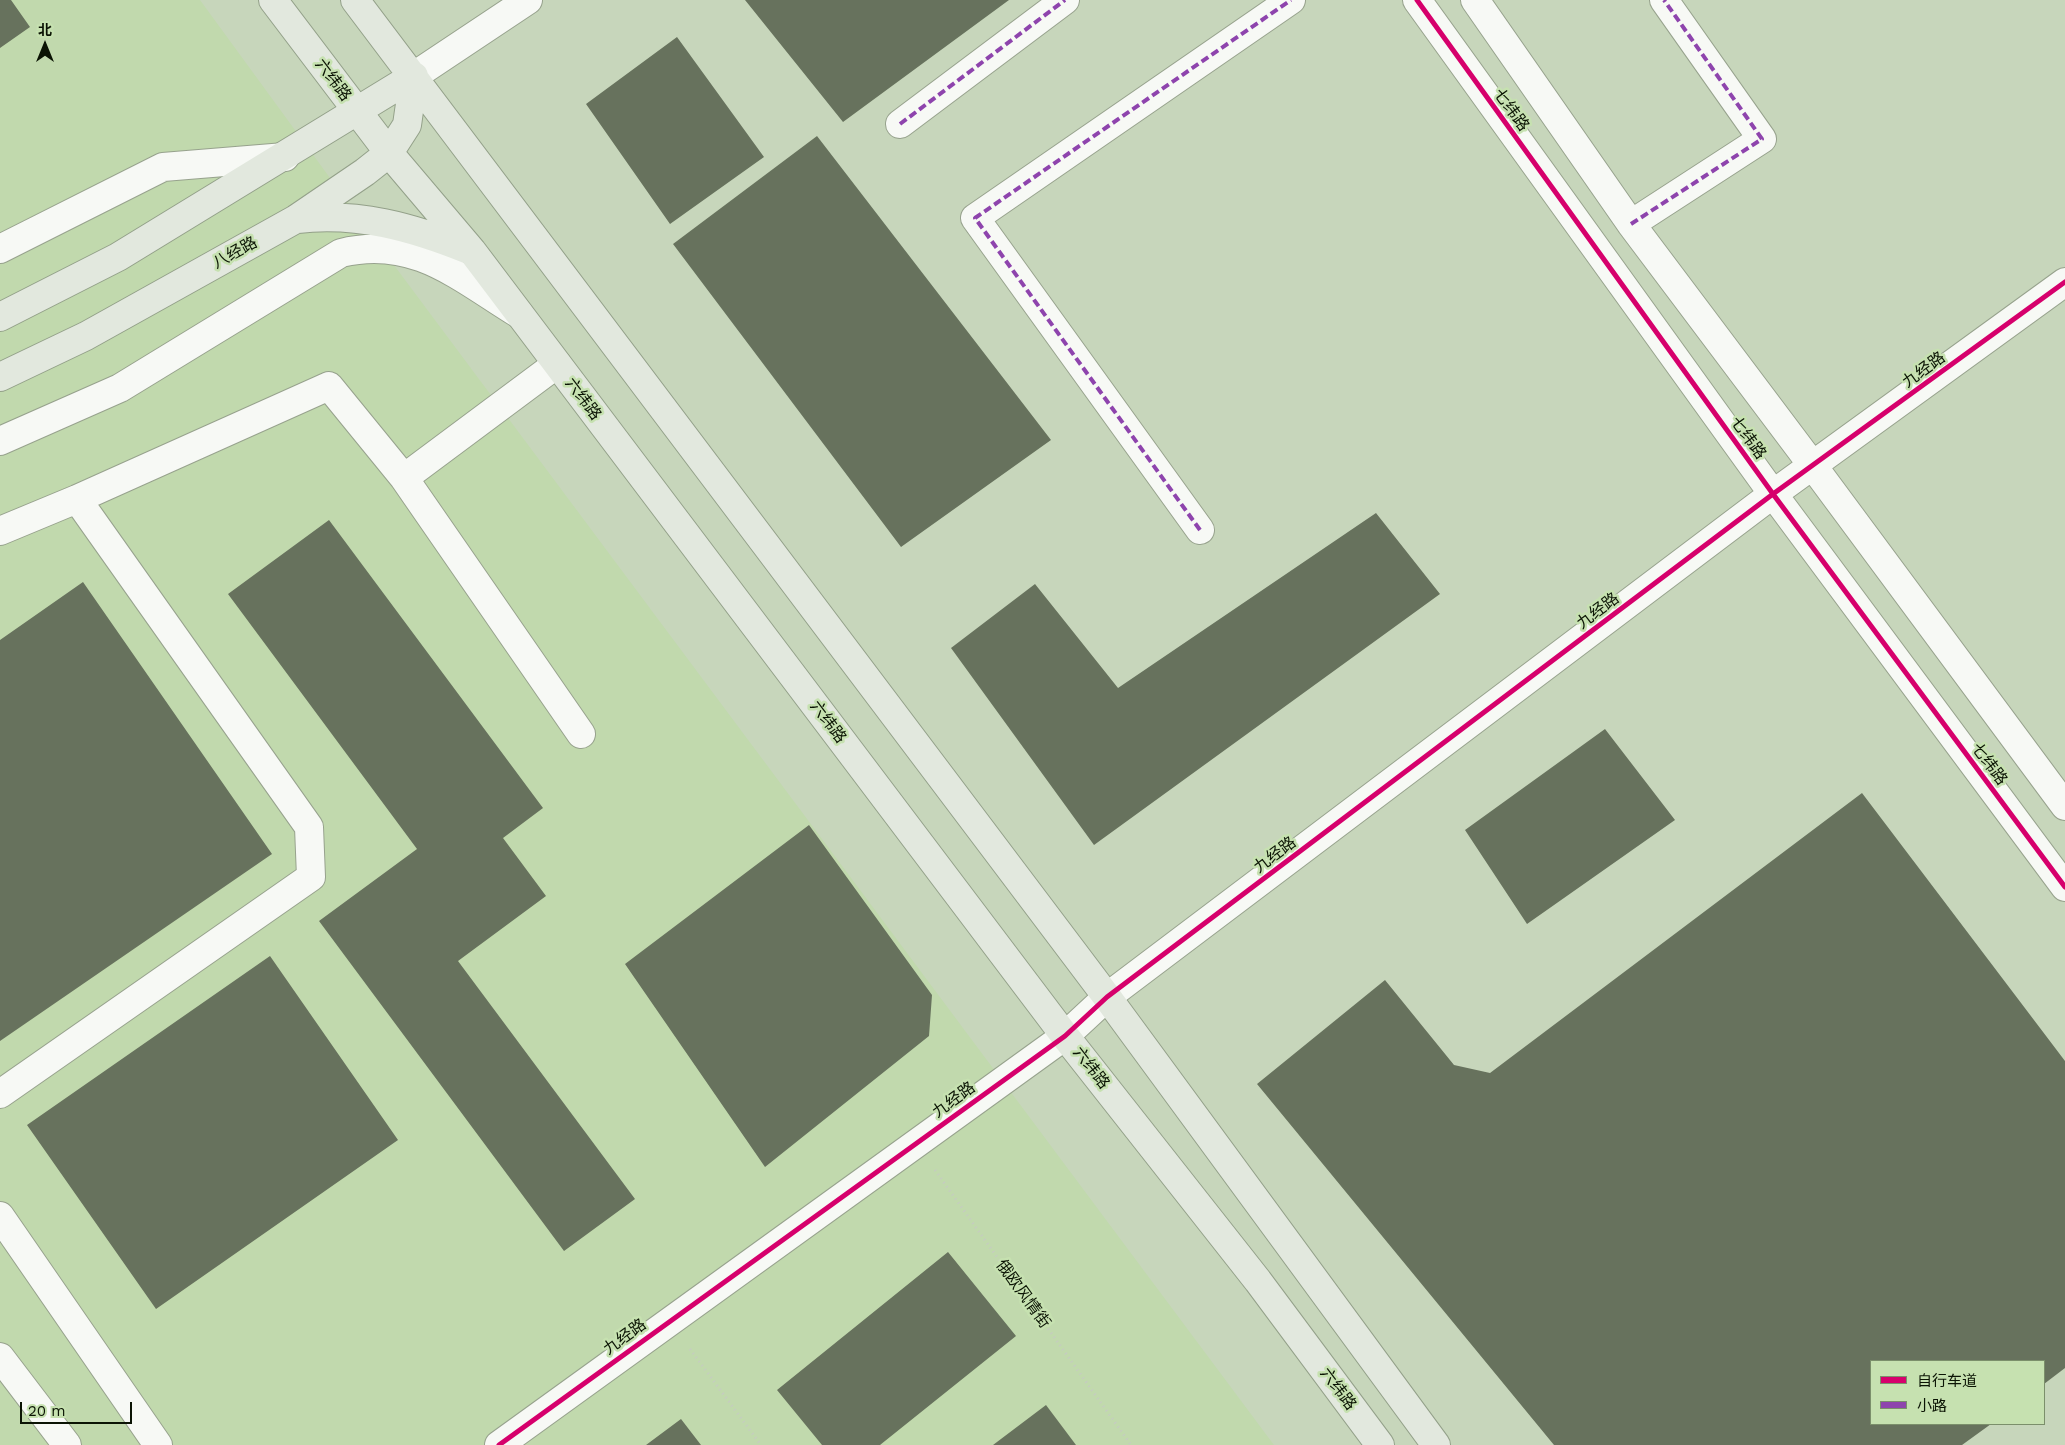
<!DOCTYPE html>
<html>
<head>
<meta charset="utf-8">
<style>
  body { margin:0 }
  #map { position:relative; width:2065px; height:1445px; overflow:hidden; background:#c7d6bb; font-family:"Work Sans","Noto Sans SC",sans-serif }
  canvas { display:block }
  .legend { position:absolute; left:1870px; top:1360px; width:175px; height:65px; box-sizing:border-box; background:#c6e1b0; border:1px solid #7b8f6b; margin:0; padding:6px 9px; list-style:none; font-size:15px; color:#0b1404 }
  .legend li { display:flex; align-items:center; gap:10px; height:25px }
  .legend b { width:25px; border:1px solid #7b8f6b }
  .north { position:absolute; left:20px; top:20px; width:50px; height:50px; -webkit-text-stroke:4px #c6e1b0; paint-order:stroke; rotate:0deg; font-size:14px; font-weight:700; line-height:20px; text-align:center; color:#0b1404 }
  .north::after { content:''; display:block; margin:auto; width:18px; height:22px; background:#0b1404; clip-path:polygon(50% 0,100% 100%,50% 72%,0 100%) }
  .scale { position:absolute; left:20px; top:1402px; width:112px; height:22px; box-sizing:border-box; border:2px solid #0b1404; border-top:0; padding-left:6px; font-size:15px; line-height:18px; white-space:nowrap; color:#0b1404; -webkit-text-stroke:4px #c6e1b0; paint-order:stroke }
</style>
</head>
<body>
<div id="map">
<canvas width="2065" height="1445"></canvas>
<ul class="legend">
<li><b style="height:6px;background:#d6006c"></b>自行车道</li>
<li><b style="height:6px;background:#8e44ad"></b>小路</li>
</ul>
<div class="north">北</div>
<div class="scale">20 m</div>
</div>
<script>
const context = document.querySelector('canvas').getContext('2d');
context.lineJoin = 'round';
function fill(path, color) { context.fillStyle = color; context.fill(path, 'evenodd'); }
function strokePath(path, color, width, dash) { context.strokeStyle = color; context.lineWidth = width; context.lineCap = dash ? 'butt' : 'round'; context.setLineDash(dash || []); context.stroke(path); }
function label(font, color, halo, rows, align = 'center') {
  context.font = font + ' "Work Sans","Noto Sans SC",sans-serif'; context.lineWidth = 5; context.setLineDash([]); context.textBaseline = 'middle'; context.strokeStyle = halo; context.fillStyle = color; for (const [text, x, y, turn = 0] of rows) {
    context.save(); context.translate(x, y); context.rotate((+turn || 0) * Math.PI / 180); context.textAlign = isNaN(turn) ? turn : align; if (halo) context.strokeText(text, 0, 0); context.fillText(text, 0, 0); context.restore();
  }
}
fill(new Path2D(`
  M0,0h200l176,241 898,1204h-1274z`), '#c1d9ad');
fill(new Path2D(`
  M0,0h11l19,27 -30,21z
  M745,0h264l-166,122z
  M677,37l87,120 -94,67 -84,-120z
  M817,136l234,304 -150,107 -228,-303z
  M1376,513l64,81 -346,251 -143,-197 84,-64 83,104z
  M329,520l214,288 -40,30 43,58 -88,65 177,238 -71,52 -245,-330 98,-72 -189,-255z
  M83,582l189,272 -272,187v-401z
  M1605,729l70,91 -148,104 -62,-94z
  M1862,793l203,268v307l-21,16v-23h-173v63h120l-29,21h-408l-297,-361 128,-104 69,85 36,8z
  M809,825l123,170 -3,41 -164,131 -140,-203z
  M270,956l128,184 -242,169 -129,-184z
  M948,1252l68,84 -136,109h-58l-45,-55z
  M1046,1405l30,40h-83z
  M681,1419l20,26h-55z`), '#67725d');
const minor = new Path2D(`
  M1417,0l356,494 292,393
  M1475,0l156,224 182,242 252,340
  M414,76l114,-76
  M900,124l165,-124
  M1631,224l131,-85 -98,-139
  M0,249l163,-82 122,-10
  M0,441l120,-53 221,-135c73,-18 119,25 178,61
  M404,478l177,256
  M1200,530l-225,-312 316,-218
  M0,531l77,-32 252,-113 75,92 153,-114
  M0,1094l311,-217 -2,-50 -232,-328
  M0,1216l158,229
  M0,1357l67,88
  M499,1445l566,-409 42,-39 666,-503 292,-212`);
const major = new Path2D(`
  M273,0l116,153 83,98 593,785 193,245 122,164
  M355,0l752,997 329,448
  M297,219c61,-7 115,8 172,31
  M0,317l118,-60 296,-181
  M0,377l86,-41 210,-117 69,-47 24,-19 18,-28 7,-49`);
strokePath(minor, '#97a28d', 30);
strokePath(major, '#93a089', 30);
strokePath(new Path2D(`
  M935,1170l196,275
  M690,1349l71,96`), '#c6cac3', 3, [1, 4]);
strokePath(minor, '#f7f9f5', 28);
strokePath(major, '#e2e8de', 28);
strokePath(new Path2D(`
  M900,124l165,-124
  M1631,224l131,-85 -98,-139
  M1200,530l-225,-312 316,-218`), '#8e44ad', 4, [8, 4]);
strokePath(new Path2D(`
  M1417,0l356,494 292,393
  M499,1445l566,-409 42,-39 666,-503 292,-212`), '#d6006c', 5);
label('16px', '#0b1404', '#c6e1b0', [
  ["六纬路",333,80,53],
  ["七纬路",1511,110,54],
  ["八经路",235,253,-29],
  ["九经路",1924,370,-36],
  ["六纬路",583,399,53],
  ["七纬路",1748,438,54],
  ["九经路",1598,611,-37],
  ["六纬路",828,722,53],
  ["七纬路",1989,764,53],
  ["九经路",1275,855,-37],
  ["六纬路",1091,1068,52],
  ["九经路",954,1100,-36],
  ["俄欧风情街",1023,1294,54],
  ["九经路",625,1337,-36],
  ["六纬路",1338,1389,53]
]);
</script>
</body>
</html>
